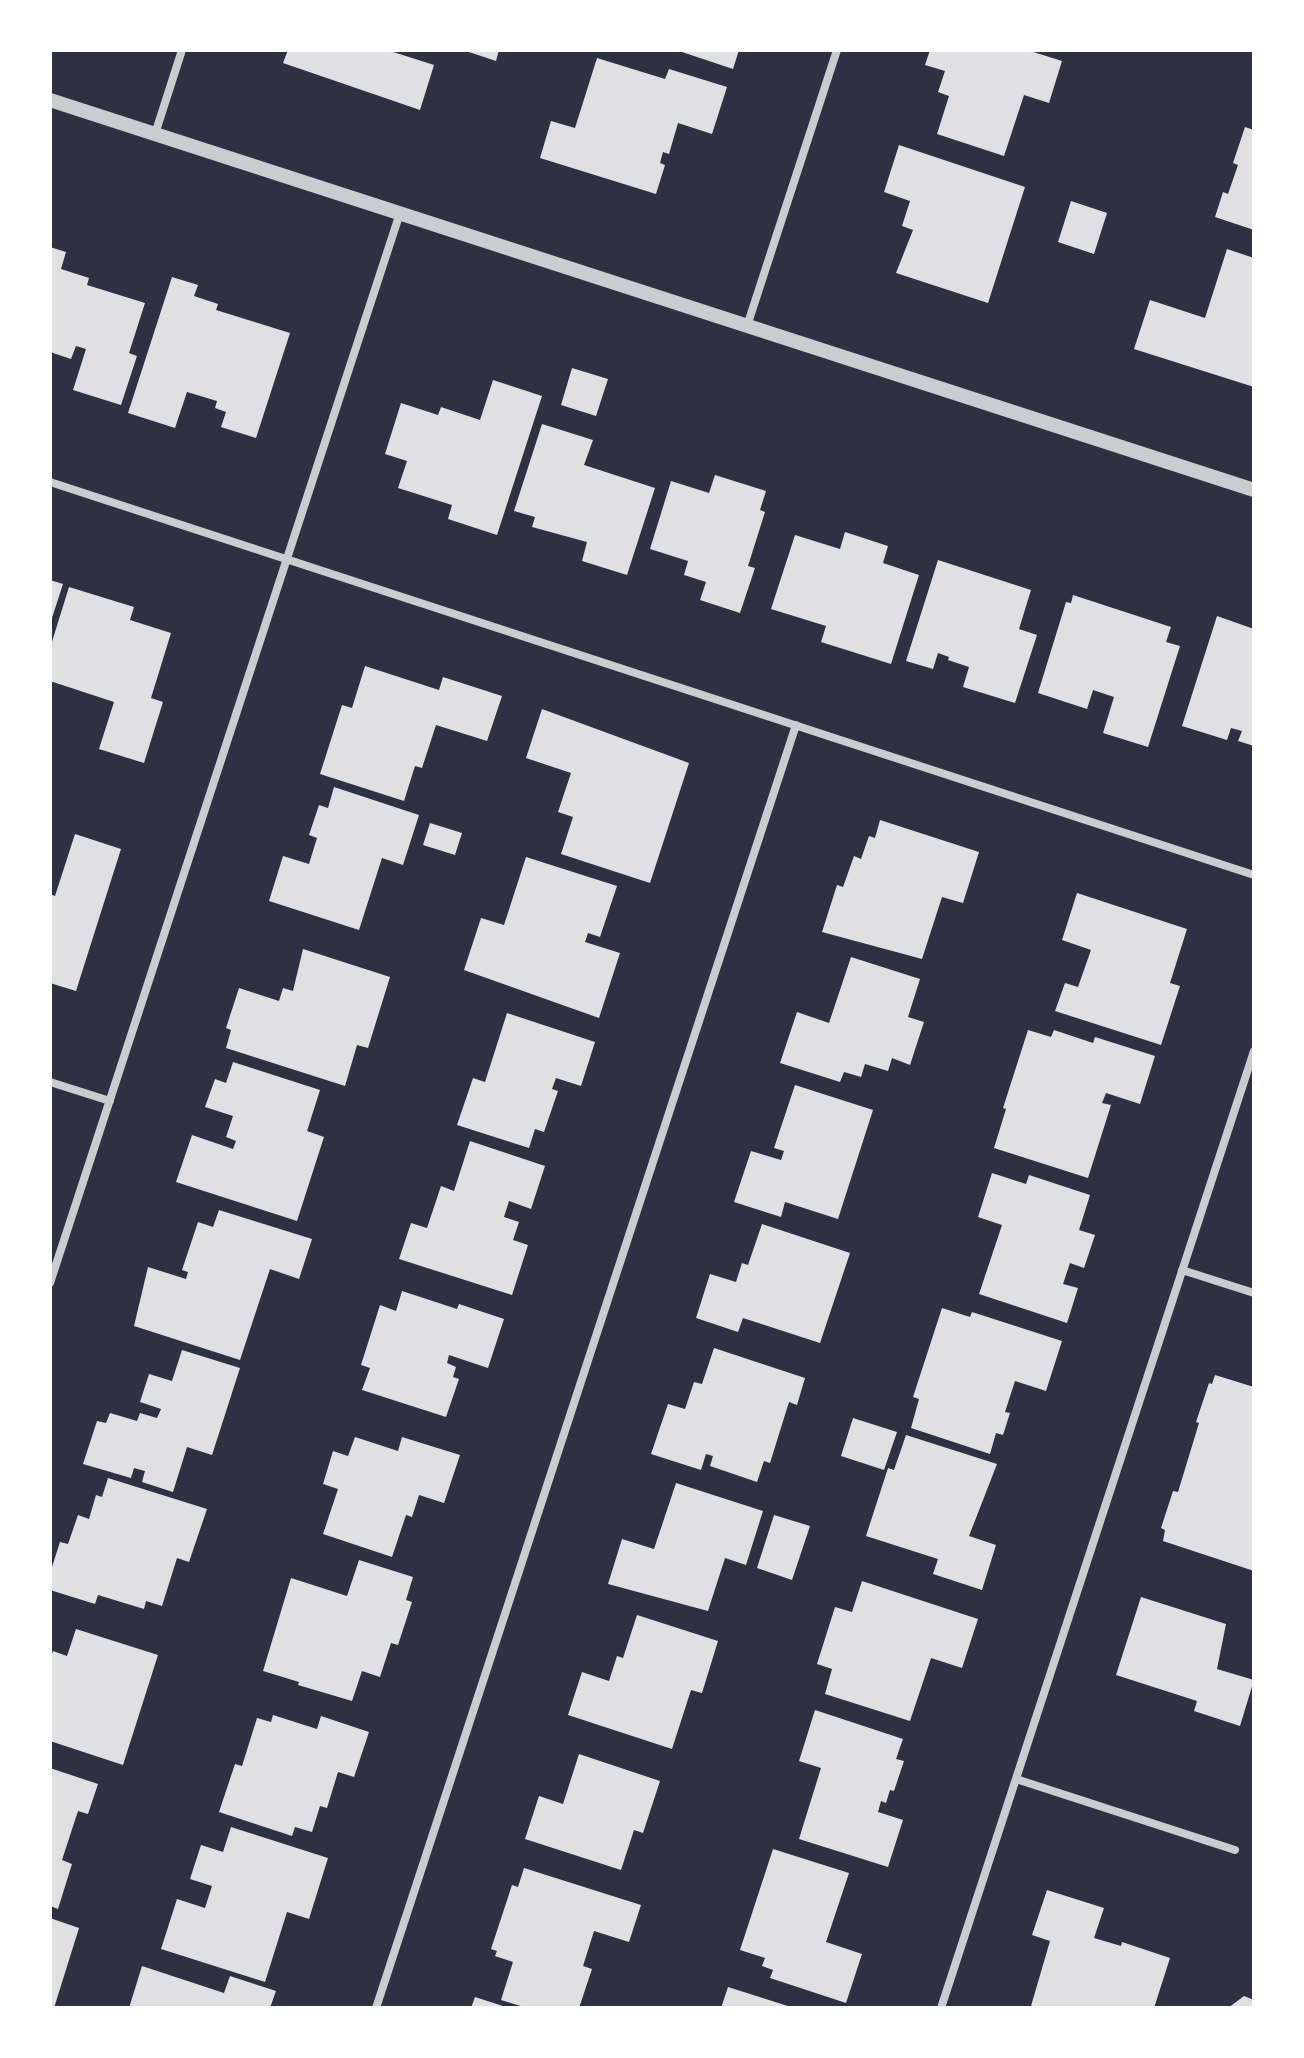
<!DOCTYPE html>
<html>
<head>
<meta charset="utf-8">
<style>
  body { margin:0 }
  #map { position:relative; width:1304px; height:2058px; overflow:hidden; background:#2d3142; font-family:"Crimson Pro",serif }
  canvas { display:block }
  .frame { position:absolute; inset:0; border:52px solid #fff; pointer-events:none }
</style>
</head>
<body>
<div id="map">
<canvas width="1304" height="2058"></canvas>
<div class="frame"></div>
</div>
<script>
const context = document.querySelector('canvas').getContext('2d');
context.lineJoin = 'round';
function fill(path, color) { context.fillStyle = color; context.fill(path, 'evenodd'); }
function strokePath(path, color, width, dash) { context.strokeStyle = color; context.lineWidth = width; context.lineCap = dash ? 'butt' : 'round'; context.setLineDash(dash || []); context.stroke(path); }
fill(new Path2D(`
  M288,50h99l47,15 -14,45 -137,-47z
  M463,50h36l-3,11z
  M676,50h63l-6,19z
  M930,50h97l35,11 -13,42 -25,-8 -20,61 -67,-22 12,-38 -11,-4 7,-21 -20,-6z
  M597,58l68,21 4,-10 58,18 -15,47 -34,-11 -9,31 -6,-2 -3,11 5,2 -9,29 -116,-36 11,-37 24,7z
  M1245,127l9,3v100l-39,-13 8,-25 5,2 10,-29 -5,-2z
  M899,145l126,42 -37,116 -92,-30 17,-43 -11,-4 8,-25 -26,-9z
  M1071,201l36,12 -13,41 -36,-12z
  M50,247l16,5 -5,17 28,9 -2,7 58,18 -16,50 8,3 -16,49 -48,-15 13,-41 -10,-3 -5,13 -21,-7z
  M1227,249l27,9v129l-120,-38 16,-49 55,18z
  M172,277l26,8 -4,11 24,8 -2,6 74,23 -34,105 -35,-11 5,-15 -11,-4 2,-7 -30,-9 -12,36 -47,-15z
  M572,368l36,11 -12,37 -35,-11z
  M493,380l49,16 -45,139 -49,-16 4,-14 -54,-17 9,-27 -22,-7 16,-51 37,12 3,-8 39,13z
  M542,424l51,16 -9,25 71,23 -28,87 -45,-14 5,-19 -55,-15 3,-10 -21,-6z
  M715,475l51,16 -6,19 5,2 -17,54 7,2 -15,45 -40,-13 6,-18 -22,-7 4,-14 -38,-12 21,-68 38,12z
  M845,532l43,14 -5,17 36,12 -28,89 -70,-22 5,-16 -55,-17 24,-74 45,14z
  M938,560l93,30 -12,39 18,6 -22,68 -52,-16 6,-20 -21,-7 1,-3 -11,-4 -5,16 -27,-8z
  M50,580l13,4 -12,37h-1z
  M69,587l65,20 -4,13 41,13 -20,65 12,4 -19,61 -45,-14 15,-47 -64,-21v-33z
  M1073,595l98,32 -5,15 14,4 -32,101 -45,-14 11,-36 -21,-7 -6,19 -49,-16 28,-91 5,1z
  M1217,616l37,13v117l-16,-5 4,-10 -11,-3 -4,12 -45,-14z
  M365,666l74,24 4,-13 59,19 -15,45 -51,-16 -14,43 -7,-2 -11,35 -84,-27 22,-69 10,3z
  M542,709l147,54 -39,120 -89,-29 12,-37 -15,-5 13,-39 -45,-15z
  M334,787l85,28 -16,50 -21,-7 -23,72 -90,-29 14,-45 26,8 8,-26 -8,-3 10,-30 9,3z
  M880,820l99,32 -16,51 -21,-6 -20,62 -100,-27 15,-47 6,2 11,-31 7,3 8,-23 6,2z
  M430,823l32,10 -7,22 -32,-10z
  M75,834l46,15 -45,142 -26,-8v-89l5,2z
  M526,857l91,29 -17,51 -12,-4 -3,9 35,11 -21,65 -135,-48 17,-52 23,7z
  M1077,893l110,36 -17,54 10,3 -19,59 -106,-34 10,-28 13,4 13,-37 -29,-10z
  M303,949l87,28 -22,71 -11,-3 -12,41 -119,-38 5,-18 -5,-2 13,-40 40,13 4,-13 10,3z
  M851,957l69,22 -12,38 16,5 -14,43 -18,-7 -4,13 -23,-7 -4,13 -17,-5 -4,10 -60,-19 17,-51 32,11z
  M507,1013l88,29 -14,44 -25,-8 -4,11 6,2 -14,41 -9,-3 -6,19 -72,-23 16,-47 12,4z
  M1028,1030l23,7 3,-7 39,13 2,-6 60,19 -15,48 -34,-11 -4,10 9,2 -23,73 -94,-30 12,-39 -3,-1z
  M233,1062l87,28 -13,41 17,6 -27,84 -121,-39 16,-47 41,14 3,-8 -10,-4 7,-21 -28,-9 10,-28 11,4z
  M795,1085l78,25 -35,109 -53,-17 -4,15 -47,-15 17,-51 30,9 3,-9 -10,-3z
  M470,1141l75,25 -14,43 -22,-8 -5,16 15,5 -6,18 15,5 -16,50 -113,-36 12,-36 16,5 14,-42 13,5z
  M992,1173l34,11 3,-9 61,20 -11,35 16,5 -11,33 -14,-5 -7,21 15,4 -11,35 -88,-29 23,-69 -24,-8z
  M219,1210l93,29 -13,40 -29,-10 -30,91 -106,-34 14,-59 38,12 2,-7 -6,-2 16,-48 15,5z
  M762,1224l88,29 -30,90 -77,-25 -5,14 -42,-14 14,-44 26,8 6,-19 6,2z
  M402,1291l55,18 2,-5 45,15 -16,49 -39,-13 -2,8 9,4 -3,10 6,2 -13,38 -84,-27 8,-22 -9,-3 19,-60 16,6z
  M942,1308l28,9 2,-5 90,29 -16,50 -31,-10 -10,31 5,1 -7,22 -7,-2 -6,21 -79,-26 8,-29 -6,-2z
  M714,1348l91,30 -8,27 -8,-3 -19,61 -6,-2 -7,21 -47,-16 3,-10 -7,-2 -5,16 -50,-16 17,-50 17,5 9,-27 8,2z
  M182,1350l58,18 -28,87 -25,-8 -14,45 -31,-10 3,-11 -11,-3 -3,10 -48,-14 14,-43 9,2 4,-10 27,8 3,-8 17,5 4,-9 -21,-7 9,-28 23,7z
  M1215,1375l39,12v184l-91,-30 2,-11 -4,-2 12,-37 5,1 21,-69 -3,-1 13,-39 3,1z
  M853,1418l44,14 -13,38 -43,-14z
  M906,1435l91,29 -28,72 27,9 -14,45 -49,-16 5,-15 -72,-23 22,-68 6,2z
  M355,1437l43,14 4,-14 58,18 -16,48 -25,-8 -7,22 -6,-2 -14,42 -69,-23 15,-45 -15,-5 10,-33 15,5z
  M108,1478l99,31 -18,53 -12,-4 -15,48 -16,-5 -2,8 -46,-14 -3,9 -45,-14v-17l10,-31 8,2 10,-29 11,4 7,-24 6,2z
  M676,1483l87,28 -17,54 -21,-7 -17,53 -100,-27 14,-45 32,10z
  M774,1515l36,11 -18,54 -35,-12z
  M359,1560l54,17 -7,23 6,2 -14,43 -7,-2 -11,34 -18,-6 -10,30 -54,-16 1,-3 -36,-11 28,-93 56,18z
  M862,1581l116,38 -16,49 -31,-10 -21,63 -85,-27 7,-25 -15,-5 18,-57 17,5z
  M1141,1597l85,27 -9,45 37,11 -14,46 -46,-15 3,-10 -81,-26z
  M637,1615l81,26 -16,52 -11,-3 -19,59 -104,-34 14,-43 27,9 8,-25 6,2z
  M76,1629l82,26 -35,110 -73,-24v-82l3,-8 14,5z
  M815,1710l88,29 -7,20 8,2 -10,30 -4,-1 -4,13 -5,-2 -3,11 25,8 -15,47 -89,-28 22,-71 -22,-7z
  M273,1715l44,14 4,-13 48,16 -15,45 -16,-5 -11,36 -7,-2 -8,26 -17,-5 -3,9 -73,-24 16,-48 7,2 15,-48 14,4z
  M579,1754l81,27 -17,52 -9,-3 -13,40 -96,-31 14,-43 24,8z
  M50,1768l48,16 -10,30 -10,-3 -16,49 10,4 -14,45 -8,-3z
  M231,1827l97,31 -19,61 -22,-7 -22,70 -104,-33 16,-50 28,9 7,-22 -22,-7 11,-34 22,7z
  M773,1849l76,24 -23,69 36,12 -16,49 -76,-25 3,-8 -11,-4 3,-8 -25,-8z
  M524,1868l117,37 -12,37 -35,-11 -11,35 9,3 -13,39h-52l-26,-8 12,-38 -18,-6 2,-5 -6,-2 21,-64 6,2z
  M1047,1890l57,18 -10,30 27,8 1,-4 48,16 -16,50 -123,-2 19,-65 -18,-6z
  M50,1918l29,10 -25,80h-4z
  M142,1966l82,27 6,-17 46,15 -6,17h-141z
  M728,1987l63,20v1h-70z
  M1244,1996l10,4v8h-26z
  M475,1997l31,10v1h-35z`), '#e0e0e3');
strokePath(new Path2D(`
  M155,134l27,-84
  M747,326l90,-276
  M50,482l1204,393
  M50,1082l60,19
  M1182,1270l72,23
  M50,1283l350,-1070
  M1016,1779l219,71
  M376,2008l420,-1283
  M941,2008l313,-957`), '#caccd0', 8);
strokePath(new Path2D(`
  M50,100l1204,390`), '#caccd0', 14);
</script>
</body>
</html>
